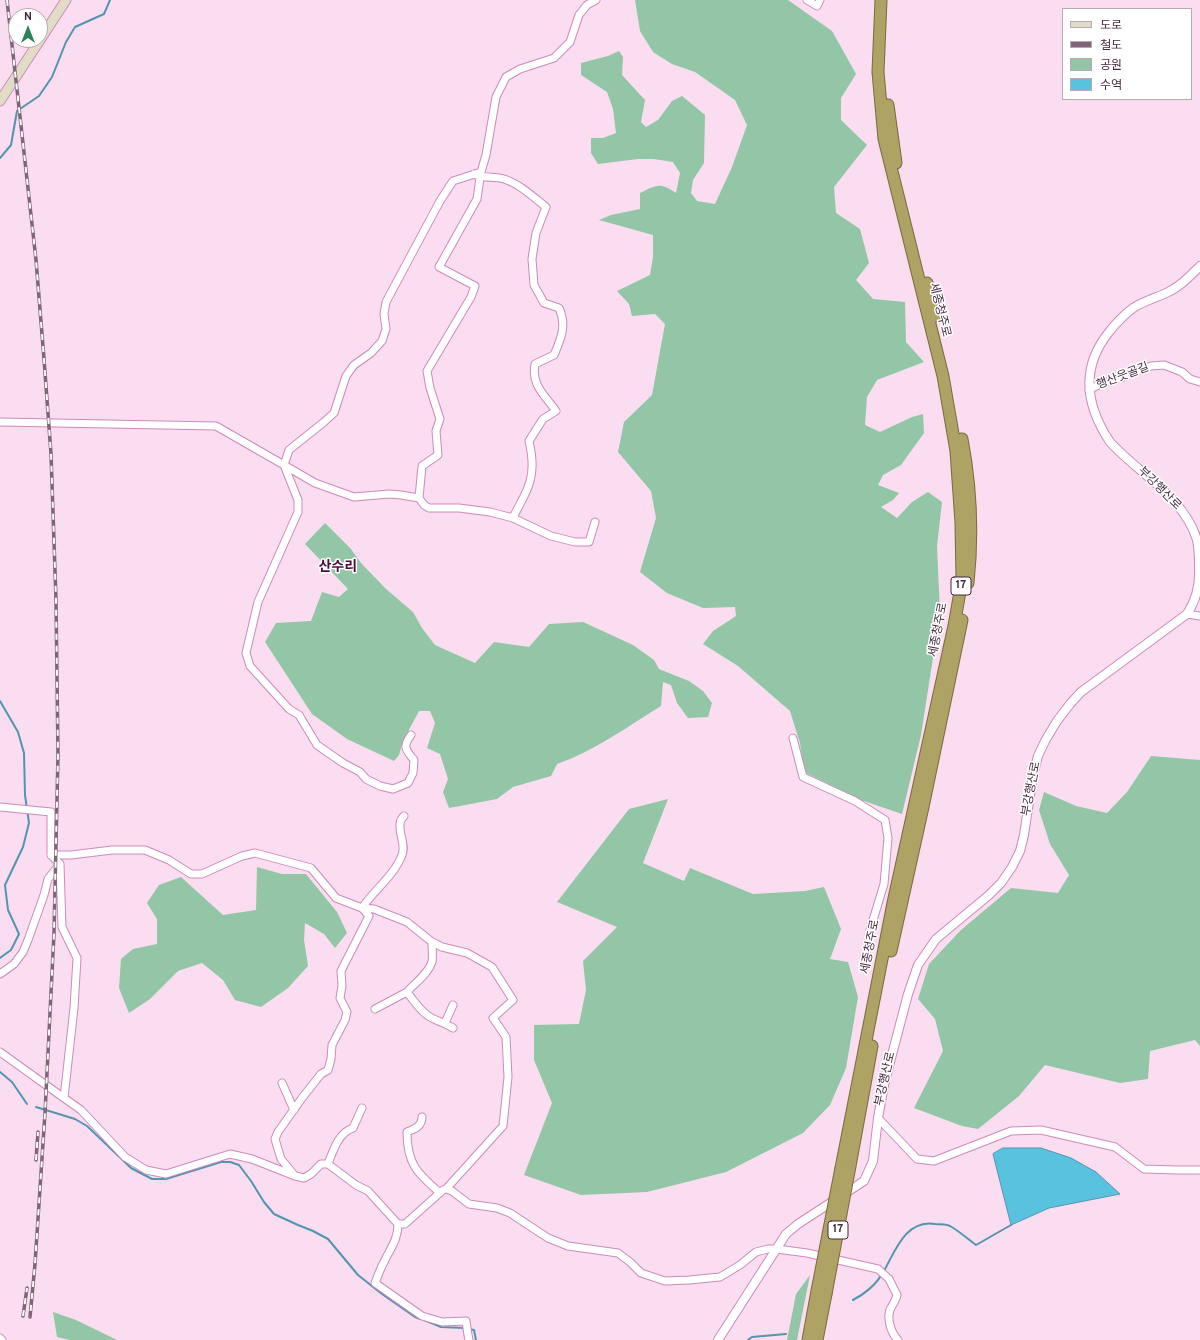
<!DOCTYPE html>
<html>
<head>
<meta charset="utf-8">
<style>
  body { margin:0 }
  #map { position:relative; width:1200px; height:1340px; overflow:hidden; background:#faddf0; font-family:Overpass,"Noto Sans KR",sans-serif }
  canvas { display:block }
  .legend { position:absolute; left:1062px; top:8px; width:130px; height:92px; box-sizing:border-box; background:#fff; border:1px solid #b5aab2; margin:0; padding:5px 7px; list-style:none; font-size:12px; color:#452a3e }
  .legend li { display:flex; align-items:center; gap:8px; height:20px }
  .legend b { width:20px; border:1px solid #b5aab2 }
  .north { position:absolute; left:8px; top:8px; width:40px; height:40px; box-sizing:border-box; background:#fff; border:1px solid #b5aab2; border-radius:50%; rotate:0deg; font-size:11px; font-weight:700; line-height:16px; text-align:center; color:#452a3e }
  .north::after { content:''; display:block; margin:auto; width:14px; height:18px; background:#2b8357; clip-path:polygon(50% 0,100% 100%,50% 72%,0 100%) }
</style>
</head>
<body>
<div id="map">
<canvas width="1200" height="1340"></canvas>
<ul class="legend">
<li><b style="height:5px;background:#e1dcc5"></b>도로</li>
<li><b style="height:5px;background:#806578"></b>철도</li>
<li><b style="height:11px;background:#92c6a6"></b>공원</li>
<li><b style="height:11px;background:#59c3df"></b>수역</li>
</ul>
<div class="north">N</div>
</div>
<script>
const context = document.querySelector('canvas').getContext('2d');
context.lineJoin = 'round';
function fill(path, color) { context.fillStyle = color; context.fill(path, 'evenodd'); }
function strokePath(path, color, width, dash) { context.strokeStyle = color; context.lineWidth = width; context.lineCap = dash ? 'butt' : 'round'; context.setLineDash(dash || []); context.stroke(path); }
function label(font, color, halo, rows, align = 'center') {
  context.font = font + ' Overpass,"Noto Sans KR",sans-serif'; context.lineWidth = 3; context.setLineDash([]); context.textBaseline = 'middle'; context.strokeStyle = halo; context.fillStyle = color; for (const [text, x, y, turn = 0] of rows) {
    context.save(); context.translate(x, y); context.rotate((+turn || 0) * Math.PI / 180); context.textAlign = isNaN(turn) ? turn : align; if (halo) context.strokeText(text, 0, 0); context.fillText(text, 0, 0); context.restore();
  }
}
fill(new Path2D(`
  M635,0h153l44,31 24,43 -15,24v22l26,25 -33,42 2,26 24,16 9,34 -13,17 17,19 32,3 1,40 18,20 -47,18 -10,17 -2,28 15,7 32,-15 11,-3 1,19 -23,32 -18,10 -5,10 21,8 -6,7 -12,7 16,11 15,-16 16,-10 14,10 -5,44 3,67 -19,122 -19,79 -41,-14 -57,-28 -4,-29 -10,-32 -52,-45 -35,-22 10,-13 23,-15 -1,-9 -32,1 -36,-15 -27,-21 16,-54 -5,-27 -33,-39 6,-30 28,-27 13,-71 -10,-10 -23,2 -3,-12 -12,-13 33,-16 3,-18v-22l-54,-15 12,-5 29,-6v-16c17,-8 20,-11 36,0l4,-20 -7,-11 -19,-3h-16l-40,5 -7,-11v-15h12l13,-5 -3,-24 -6,-17 -26,-17v-12l27,-7 11,-5 4,6 -1,18 23,25 -4,22 5,5 12,-7 14,-19 10,-5 23,19 -1,48 -11,17 -2,13 6,8 18,3 17,-37 15,-42 -12,-25 -40,-28 -23,-8 -19,-12 -13,-21z
  M325,523l26,26 10,14 25,26 27,23 9,16 13,17 40,18 19,-21 35,5 20,-23 34,-2 50,23 21,15 5,9 30,12 14,10 9,12 -4,14 -20,1 -11,-15 -6,-18 -8,-3 -2,24c-34,21 -67,45 -104,58l-6,12 -38,11 -16,12 -48,9 -6,-16 5,-13 -8,-25 -13,-6 8,-25 -5,-12h-11l-16,30 -4,14 -5,6 -47,-22 -35,-25 -47,-72 11,-19 35,-2 11,-29 17,5 9,-8 -43,-45z
  M1151,756l49,4v286l-5,-6 -45,11 -2,28 -28,4 -75,-18 -26,31 -41,33 -16,-3 -48,-18 29,-57 -8,-32 -17,-20 11,-35 32,-34 50,-42 47,5 11,-18 -19,-31 -11,-34 5,-18 32,14 31,7 20,-21z
  M668,799l-25,64 41,18 6,-13 63,26 52,-3 19,-4 17,42 -11,30 18,3 10,35 -12,71 -16,37 -27,28 -77,39 -79,20 -66,3 -57,-20 28,-72 -18,-43v-35l45,-1 7,-34 -3,-29 34,-34 -60,-25 72,-93z
  M257,867l25,7h24l31,38 10,21 -12,15 -11,-14 -19,-11 -1,17 4,26 -20,22 -27,19 -26,-7 -12,-20 -21,-17 -24,8 -28,28 -21,14 -10,-25 2,-29 12,-10 24,-5v-25l-10,-16 12,-18 22,-8 42,38 33,-5z
  M810,1275l-13,65h-10l9,-46z
  M53,1312l23,8 41,20h-47l-13,-3z`), '#92c6a6');
const water = new Path2D(`
  M1003,1148h38l30,10 25,14 24,22 -71,14 -38,17 -18,-71z`);
fill(water, '#59c3df');
strokePath(water, '#5395af', 1);
strokePath(new Path2D(`
  M0,158l11,-13 6,-34 22,-15 13,-19 14,-35 9,-15 29,-13 6,-14
  M0,701l18,31 6,21 1,42 4,28 -6,24 -18,38 3,25 11,24 -8,16 -11,8
  M0,1072l12,10 15,22
  M36,1107l39,12 12,7 44,42 21,11h14l55,-17h9l9,3 12,16 13,21 10,12 24,11 15,6 15,8 30,36 24,19 33,23 5,2
  M884,1271c11,-20 22,-52 51,-47 5,0 11,0 15,2 9,5 18,13 26,19l35,-20
  M853,1300c10,-5 23,-15 28,-25
  M424,1320l17,7 24,1
  M469,1329l5,1 2,10
  M748,1340l4,-3 34,-3`), '#5395af', 2);
const minor = new Path2D(`
  M807,0l10,6 3,-6
  M474,174c10,5 20,2 30,5 16,5 29,18 42,28l-10,26 -4,26 2,26 10,18 15,5c8,17 2,31 -5,47l-19,9c-4,21 9,30 21,47l-13,8 -14,22c3,13 5,27 1,40 -3,13 -12,25 -17,37
  M1089,390l11,-6 20,-6 31,-12 13,-1 18,7 8,7 10,3
  M0,422l216,4 68,39 5,-15 35,-28 10,-9 12,-37 8,-11 17,-12 11,-12 4,-12 -2,-15 2,-12 54,-101 13,-20 28,-9 5,-17 10,-58 10,-20 14,-8 34,-11 16,-16 9,-27 8,-10 9,-5
  M284,465l14,35v12l-40,90 -12,51 4,13 39,43 10,6 18,30 26,18 17,9 6,7 14,7 13,3 15,-6 5,-10 1,-13c-8,-10 -12,-13 -3,-25
  M284,465l31,18 39,14 35,-3 12,1 18,3 5,7 5,3h30l31,4 23,6 38,18 24,6h14l6,-20
  M419,498l3,-32 16,-11 -2,-24 4,-12 -10,-31 -3,-17 44,-74 4,-11 -36,-19 38,-68 3,-21
  M1187,614l13,2
  M793,738l10,39 52,24 30,19 3,18 -4,46 -14,46
  M0,807l51,5v43h20l41,-5h33l24,10 22,14h11l40,-18 13,-3 56,15 25,30 26,10 7,8 -28,55 1,15 -2,12 7,14 -2,8 -13,25 -1,14 -3,11 -7,4 -19,24 -24,34 -3,7 6,20 14,17
  M51,855l9,9 2,63 15,31 -3,50 -10,90 17,12 44,47 21,13 20,4 64,-20 22,5 43,17 9,2 7,-4 10,-10h7l28,21 12,6 30,33h7l38,-34 3,-1 57,-63 5,-49 -2,-40 -13,-19 20,-18 -21,-33 -25,-14 -25,-6 -10,-5 -25,-20 -33,-13 -12,-1
  M362,908c12,-18 32,-32 40,-53 4,-10 -3,-20 -2,-31 0,-2 2,-6 4,-8
  M432,942c0,6 1,14 0,20 -4,12 -16,20 -25,30 6,8 12,17 20,23 8,6 17,7 26,13
  M0,974l14,-10 9,-12 5,-12 16,-45 4,-16 12,-15
  M375,1009l32,-17
  M445,1023l8,-18
  M0,1052l64,46
  M282,1083l12,27
  M422,1117c0,9 -7,12 -15,15 0,32 10,41 33,61
  M878,1118l39,41 17,2 77,-30 30,-1 74,17 29,22 33,1h23
  M328,1164c5,-13 10,-31 25,-36l9,-20
  M446,1189l6,2 17,13 28,4 13,5 38,25 20,8 50,7 12,9 11,11 24,8 24,-1 31,-3 20,-12 16,-13 12,-3h9l30,4 71,16 11,10 8,16c-1,5 -3,7 -5,11 -7,10 -1,27 6,34
  M398,1224c0,16 -8,25 -14,38 -4,7 -6,14 -9,21l47,33 20,6 24,-1 2,14 1,5
  M0,1338l2,2`);
const tertiary = new Path2D(`
  M718,1340l68,-106 12,-10 66,-43 9,-20 5,-43 6,-33 24,-91 10,-29 18,-26 53,-44 12,-12 11,-16 8,-16 4,-16 9,-60 5,-19 7,-15 12,-20 13,-17 11,-12 106,-78c10,-15 13,-29 12,-46 0,-10 0,-19 -2,-28 -12,-42 -59,-67 -87,-98 -24,-36 -30,-74 -1,-110 7,-9 15,-17 24,-24 12,-8 27,-11 39,-18 11,-6 19,-15 28,-24`);
const secondary = new Path2D(`
  M40,40l26,-40
  M0,101l40,-61`);
const trunk = new Path2D(`
  M888,105l8,58
  M927,283l8,33
  M962,439c9,47 11,97 6,144
  M891,951l32,-144 39,-187
  M850,1166l22,-120
  M841,1168l52,-265 61,-277 8,-46 -1,-57 -5,-72 -13,-75 -59,-237 -6,-67 3,-72
  M808,1340l9,-49
  M817,1340l9,-46`);
strokePath(minor, '#cd8aba', 9);
strokePath(tertiary, '#cd8aba', 10);
strokePath(secondary, '#cd8aba', 11);
strokePath(trunk, '#7c693e', 13);
strokePath(minor, '#fff', 7);
strokePath(tertiary, '#fff', 8);
strokePath(secondary, '#e1dcc5', 9);
strokePath(trunk, '#aea264', 11);
const rail = new Path2D(`
  M7,0l29,260 8,99 7,95 5,146 2,155 -4,178 -9,180 -10,151 -5,53
  M36,1160l2,-28
  M23,1316l4,-28`);
strokePath(rail, '#806578', 3.5);
strokePath(rail, '#fff', 2, [6]);
const trunkBridge = new Path2D(`
  M817,1291l24,-123
  M826,1294l24,-128`);
strokePath(trunkBridge, '#7c693e', 13, []);
strokePath(trunkBridge, '#aea264', 11);
for (const [x, y, w] of [
  [961,586,20],
  [838,1230,20]
]) { const box = new Path2D(); box.roundRect(x - w / 2, y - 9, w, 18, 3); context.fillStyle = '#fff'; context.fill(box); strokePath(box, '#452a3e', 1); }
label('bold 11px', '#452a3e', null, [
  ["17",961,586],
  ["17",838,1230]
]);
label('12px', '#452a3e', '#fff', [
  ["세종청주로",939,310,76],
  ["행산웃골길",1123,377,-20],
  ["부강행산로",1159,489,45],
  ["세종청주로",939,630,-79],
  ["부강행산로",1032,789,-79],
  ["세종청주로",871,947,-79],
  ["부강행산로",886,1079,-77]
]);
label('bold 14px', '#480f3c', '#fff', [
  ["산수리",338,568]
]);
</script>
</body>
</html>
